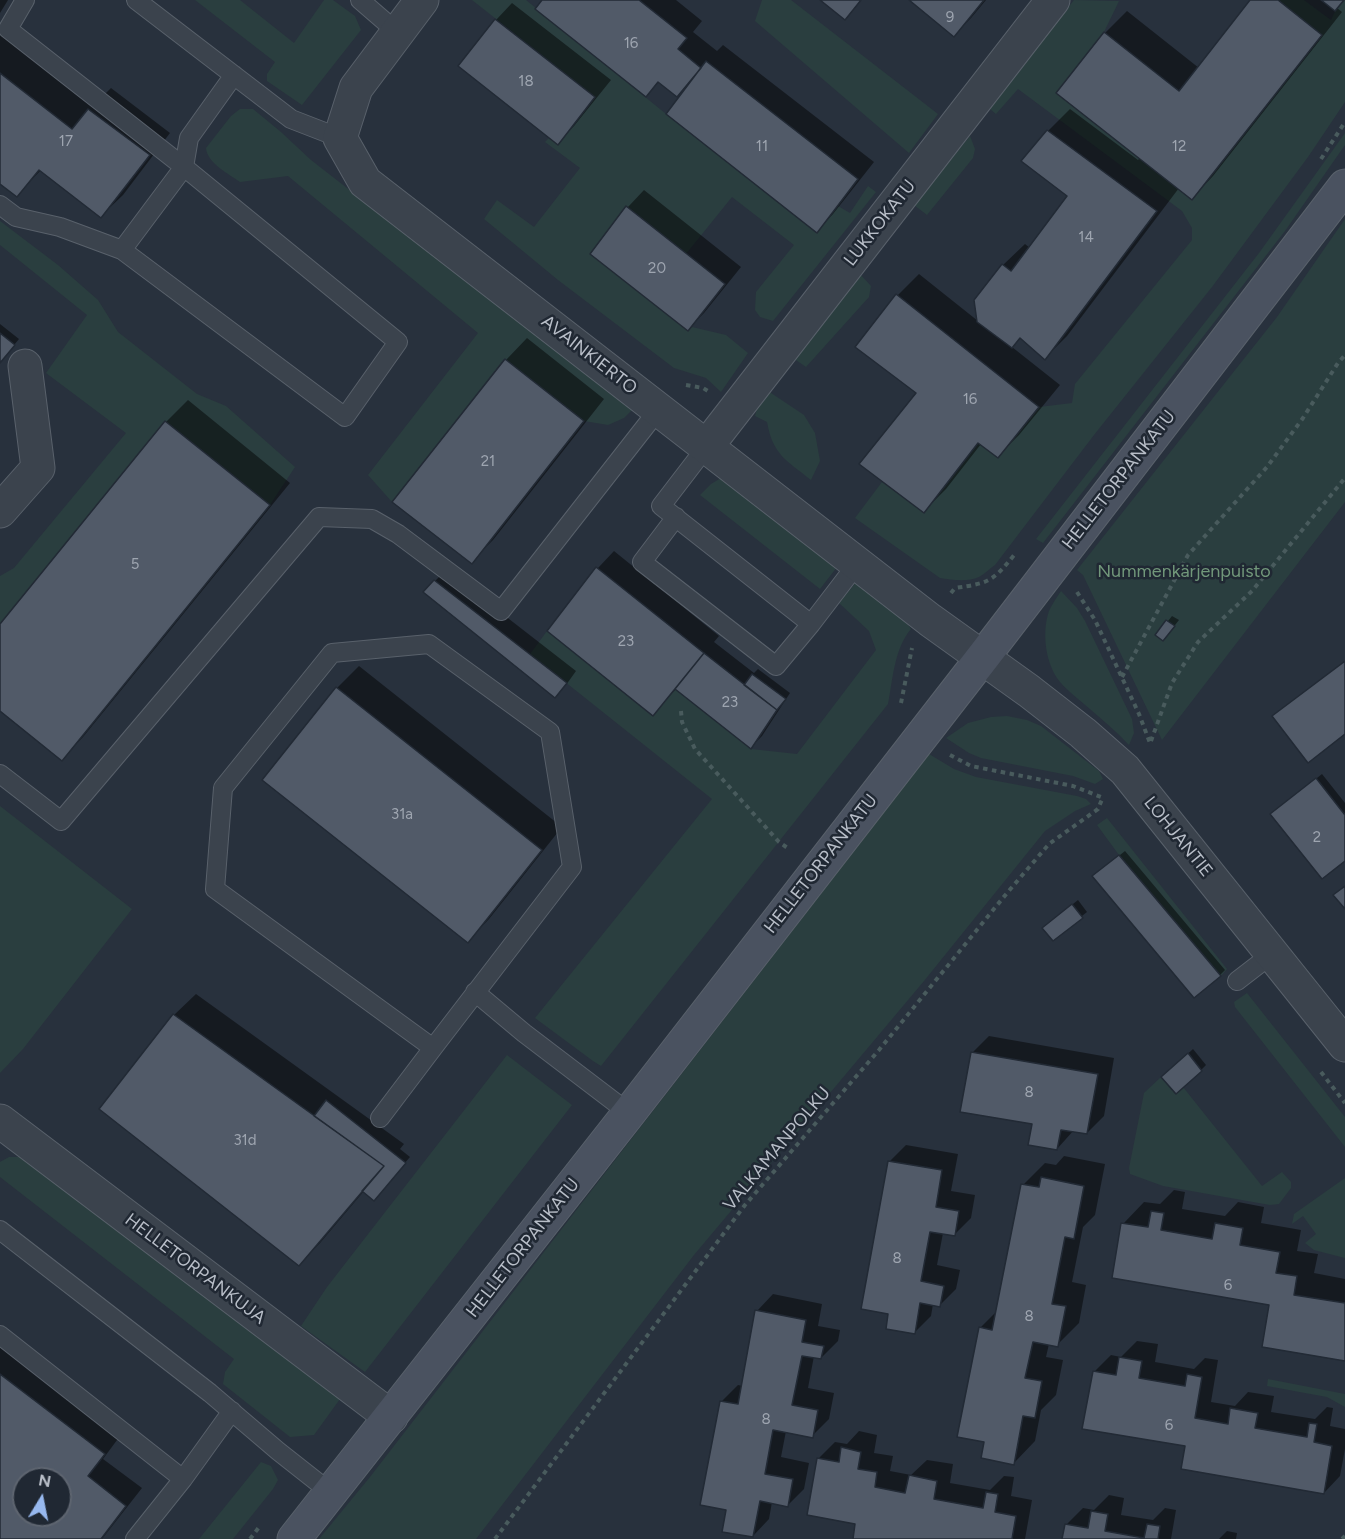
<!DOCTYPE html>
<html>
<head>
<meta charset="utf-8">
<style>
  body { margin:0 }
  #map { position:relative; width:1345px; height:1539px; overflow:hidden; background:#28313d; font-family:Figtree,sans-serif }
  canvas { display:block }
  .north { position:absolute; left:12px; top:1467px; width:60px; height:60px; box-sizing:border-box; background:#202833; border:2px solid #5d646f; border-radius:50%; rotate:10deg; font-size:16px; font-weight:700; line-height:24px; text-align:center; color:#b8bec8 }
  .north::after { content:''; display:block; margin:auto; width:21px; height:27px; background:#97b8ee; clip-path:polygon(50% 0,100% 100%,50% 72%,0 100%) }
</style>
</head>
<body>
<div id="map">
<canvas width="1345" height="1539"></canvas>
<div class="north">N</div>
</div>
<script>
const context = document.querySelector('canvas').getContext('2d');
context.lineJoin = 'round';
function fill(path, color) { context.fillStyle = color; context.fill(path, 'evenodd'); }
function strokePath(path, color, width, dash) { context.strokeStyle = color; context.lineWidth = width; context.lineCap = dash ? 'butt' : 'round'; context.setLineDash(dash || []); context.stroke(path); }
function label(font, color, halo, rows, align = 'center') {
  context.font = font + ' Figtree,sans-serif'; context.lineWidth = 5; context.setLineDash([]); context.textBaseline = 'middle'; context.strokeStyle = halo; context.fillStyle = color; for (const [text, x, y, turn = 0] of rows) {
    context.save(); context.translate(x, y); context.rotate((+turn || 0) * Math.PI / 180); context.textAlign = isNaN(turn) ? turn : align; if (halo) context.strokeText(text, 0, 0); context.fillText(text, 0, 0); context.restore();
  }
}
fill(new Path2D(`
  M195,0h45l54,43 30,-43h9l22,16 6,14 -59,75 -35,-24v-7l8,-12z
  M472,0h54l140,114 150,119 22,-27 12,7 18,-27 8,6 -103,129 -13,-4 -5,-7 1,-18 38,-47 -62,-48 -46,57 -60,-48 -36,48 102,73 34,8 22,18 -27,39 -15,-14 -32,-10 -116,-88 -74,-61 13,-19 37,27 46,-59 -35,-26 4,-4 9,6 37,-47z
  M762,0h29l147,114 -29,39 -154,-132z
  M1074,0l45,1 -15,31 -48,61 136,107 130,-165 -44,-35h26l27,20 4,-9 10,-11v102l-37,55 -96,130 -118,148 -99,130c-5,3 -10,9 -16,12 -11,5 -27,3 -39,1l-85,-60 27,-36 42,31 54,-70 20,15 41,-51 33,-4 3,-19 117,-144v-12l-10,-17 -164,-122 -22,25 -6,-5z
  M240,109h13l28,23 30,28 321,250 -8,8 -16,7 -24,-4 -80,-62 -112,143 -24,-27 110,-142 -190,-157 -48,6c-11,-8 -33,-19 -34,-34l25,-32z
  M1345,133v12l-60,86 -242,312 -7,-4 223,-286z
  M970,136l5,13 -2,9 -46,57 -13,-10z
  M1345,219v283l-183,238 -79,-165 -6,-5 200,-253z
  M0,221l58,44 40,35 20,32 79,62 29,12 69,61 -25,38 -105,-84 -165,203v-48l14,-8 112,-135 -80,-60 41,-58 -87,-70z
  M859,273l12,13 -2,11 -63,70 -13,-9z
  M768,391l36,24 11,18 5,28 -9,19c-25,-20 -38,-25 -44,-58l-12,-6 4,-16z
  M721,478l116,89 -17,22 -120,-94 11,-11z
  M857,581l48,40 6,8c-17,20 -18,50 -23,75l-287,362 -8,-5 -58,-43 177,-219 -182,-145 17,-23 105,85 23,-27 76,60 46,5 79,-104 -7,-19 -30,-28z
  M1061,591l16,17 8,13 47,98 2,14 -5,12c-14,-15 -30,-28 -45,-41 -9,-8 -20,-16 -27,-26 -12,-18 -15,-47 -8,-67 3,-7 8,-14 12,-20z
  M1007,716l20,4 14,6 58,45 4,8 -8,5 -22,-8 -92,-18 -12,-5 -23,-15 22,-15 23,-6z
  M929,754l25,15 22,8 101,19 9,3 5,5 -16,7 -30,20 -121,150 -230,274 -218,284h-157l51,-62z
  M0,806l132,103 -109,140 -23,24z
  M1107,818l120,151 -6,7 -102,-121 -22,-30z
  M1247,993l98,124v30l-110,-140 -1,-5z
  M507,1055l65,50 -207,267 -64,-46 26,-39z
  M1161,1077l14,17 8,-7 79,99 20,-14 9,10v6l-12,16 -9,1 -107,-19 -33,-12 -1,-6 15,-75z
  M9,1157h13l301,223 17,19 -26,36 -24,2 -67,-53 2,-12 9,-13 -234,-182v-15z
  M1345,1178v80l-31,-8 -9,-7 11,-9 -13,-18 -11,8 2,-10z
  M1268,1379l77,15v13l-18,-10 -60,-11z
  M261,1462l10,4 7,14 -5,9 -40,50h-34z`), '#2a3e3f');
fill(new Path2D(`
  M0,0h8l-8,13z
  M544,0h132l26,21 -9,11 24,19 6,-6 151,117 -41,52 -16,17 -138,-134 -20,-16 -13,14z
  M912,0h74l-15,18 -17,17z
  M1252,0h92l-7,8 5,4 -129,164 -21,22 -13,-10 -112,148 -22,22 -24,-21 -9,10 48,38 -41,50 -21,21 -17,-12 -35,45 -22,22 -6,-119 -20,-97 21,-21 59,47 25,-56 22,-21 5,4 39,-52 -45,-35 24,-30 22,-22 68,51 2,-2 -35,-125 22,-22 72,57z
  M512,3l99,77 -37,46 -17,17 -61,-123z
  M0,34l92,73 19,-19 59,45 -47,62 -22,21 -60,-46 -24,25 -17,-13z
  M644,190l97,77 -37,46 -16,16 -96,-75 36,-47z
  M0,324l19,15 -19,23z
  M527,338l77,61 -111,141 -22,22 35,-202z
  M188,400l102,83 -207,254 -21,22 -62,-50v-83l166,-204z
  M614,551l105,85 -5,6 40,31 4,-4 32,24 -28,43 -11,11 -75,-58 -23,25 -104,-83 49,-63z
  M446,570l130,101 -10,14 -131,-104z
  M1172,616l7,4 -11,14 -11,1z
  M359,666l203,161 -73,92 -21,22 -204,-161 73,-92z
  M1322,774l23,29v56l-67,-50z
  M1125,851l100,119 -5,5 -120,-104z
  M1078,900l9,12 -34,27 -4,-16z
  M196,994l208,150 -4,5 10,8 -31,36 -15,-2 -44,52 -21,21 -125,-249z
  M989,1036l125,22 -10,58 -17,17 -13,-3 -17,19 -85,-96z
  M1193,1049l13,16 -5,5 -33,2z
  M906,1145l52,9 -7,37 24,4 -4,23 -17,17 -11,-2 -6,32 23,5 -4,19 -16,16 -7,-1 -2,12 -17,17 -24,-20 -1,-151z
  M1064,1156l41,8 -10,51 -12,12 -11,55 14,3 -7,38 -22,22 -8,-1 -3,13 17,3 -7,35 -15,15 -6,31 -21,22 -28,-22 -6,-113 18,-18 25,-125 22,-22 11,2z
  M1174,1190l11,2 -3,17 43,7 13,-14 26,5 -3,16 40,7 -4,21 21,3 -4,19 31,6v80l-74,-55 -148,-80 21,-22 16,2z
  M773,1294l49,10 -4,22 22,4 -2,11 -17,17 -7,-2 -6,32 26,5 -5,26 -17,17 -26,-5 -5,26 28,6 -5,26 -16,16 -16,-3 -3,17 -16,17 -25,-27 -7,-107 17,-17 5,1 14,-75z
  M1137,1341l21,3 -3,18 39,7 11,-11 13,2 -7,42 24,4 13,-14 26,4 -3,16 44,7 12,-12 6,1 -3,18 15,3v20l-5,27 -16,17 -138,-48 -92,-73 17,-17 10,2z
  M0,1345l120,91 -17,23 39,29 -40,51h-102zM24,1479h36v36h-36z
  M859,1431l18,4 -3,18 19,3 -3,15 21,4 16,-15 26,4 -3,19 40,7 14,-14 10,1 -3,19 21,4 -7,39h-171l3,-17 -39,-63 17,-17 12,2z
  M1109,1495l15,3 -3,17 32,5 12,-12 11,2 -5,29h2h-109l2,-14 17,-17 11,2z
  M1227,1531l10,2 -1,6h-17z`), '#0007');
const building = new Path2D(`
  M542,0h97l48,38 -9,11 23,19 -24,29 -19,-15 -12,15 -111,-88z
  M820,0h41l-16,20z
  M909,0h75l-30,37z
  M1250,0h28l44,35 -130,165 -136,-107 48,-61 75,59z
  M1321,0h23l-9,11z
  M495,19l100,78 -37,48 -100,-79z
  M706,61l152,118 -41,54 -151,-119z
  M0,73l72,56 16,-20 62,46 -49,63 -62,-48 -22,27 -17,-13z
  M1047,130l110,81 -112,149 -25,-22 -8,10 -35,-26 -3,-22 28,-36 9,7 56,-75 -46,-35z
  M626,206l99,78 -37,47 -98,-77z
  M896,294l143,113 -41,51 -20,-15 -54,70 -65,-49 57,-71 -61,-46z
  M0,333l15,12 -15,18z
  M505,359l79,62 -112,143 -80,-62z
  M165,421l105,84 -208,256 -62,-50v-87z
  M596,567l108,86 -51,63 -106,-85z
  M434,580l133,103 -12,15 -132,-106z
  M1166,620l9,6 -12,15 -8,-6z
  M704,653l73,57 -26,39 -76,-60z
  M1345,661v73l-37,29 -36,-47z
  M752,674l34,25 -9,11 -33,-25z
  M336,687l206,163 -74,93 -206,-163z
  M1316,778l29,37v46l-23,18 -52,-65z
  M1119,855l102,121 -27,22 -102,-122z
  M1345,886v23l-12,-14z
  M1072,904l11,14 -30,23 -11,-13z
  M173,1014l211,152 -85,100 -200,-157z
  M971,1052l127,22 -11,60 -26,-4 -4,20 -29,-5 4,-21 -72,-12z
  M1188,1053l14,18 -26,23 -15,-17z
  M326,1100l80,63 -32,38 -12,-10 22,-25 -70,-50z
  M888,1161l54,9 -6,37 23,4 -4,25 -25,-4 -9,49 23,5 -4,21 -20,-4 -5,31 -29,-5 2,-15 -27,-5z
  M1041,1177l43,9 -10,53 -9,-2 -13,67 14,2 -8,41 -25,-5 -8,36 17,3 -7,37 -12,-2 -9,49 -33,-7 3,-16 -27,-5 22,-110 13,3 29,-146 18,3z
  M1151,1211l13,2 -3,17 51,9 3,-16 28,5 -3,17 40,7 -4,21 21,3 -3,19 51,8v58l-83,-14 7,-42 -157,-27 9,-55 27,4z
  M755,1310l51,10 -4,22 22,4 -3,13 -19,-3 -10,49 26,5 -5,28 -40,-8 -8,44 28,5 -5,28 -28,-6 -7,36 -31,-5 4,-22 -26,-5 20,-104 18,3z
  M1119,1357l23,4 -3,17 46,8 2,-12 15,3 -7,41 33,6 2,-16 28,5 -3,15 52,9 2,-14 8,1 -3,18 18,4 -8,48 -143,-25 4,-23 -103,-17 11,-58 23,4z
  M0,1374l105,80 -17,22 38,30 -25,33h-101zM24,1479h36v36h-36z
  M841,1447l20,5 -3,17 19,3 -2,15 30,6 4,-18 28,6 -3,18 49,9 3,-16 12,2 -3,18 21,4 -4,23h-159l2,-15 -48,-9 10,-57 22,4z
  M1091,1511l17,3 -3,17 39,7 3,-14 13,2 -2,13h-96l3,-15 23,4z`);
fill(building, '#515a68');
strokePath(building, '#222a35', 1.5);
const lane = new Path2D(`
  M25,0l-17,29 176,138 214,175 -53,75 -223,-167
  M136,0l155,119 49,19
  M360,0l37,32
  M0,205l16,12 44,10 62,23 62,-83 5,-29 45,-63
  M707,446l-46,60 150,118 46,-60
  M676,517l-34,45 134,104 35,-42
  M429,644l121,88 22,135 -139,181 -218,-159 8,-101 109,-135z
  M0,774l61,47 258,-304 53,2 26,15 103,77 158,-202
  M1237,981l35,-27
  M475,992l49,41 105,80
  M380,1118l53,-70
  M0,1230l210,163 68,58 52,41
  M0,1335l183,144 49,-68
  M135,1539l48,-60`);
const street = new Path2D(`
  M422,0l-66,88 -16,50 25,44 565,438 99,71 54,42 42,37 220,275
  M707,446l346,-446
  M0,511l38,-43 -13,-102
  M0,1121l391,296`);
const secondary = new Path2D(`
  M294,1539l335,-426 354,-456 362,-471`);
strokePath(lane, '#59616b', 20);
strokePath(street, '#59616b', 35);
strokePath(secondary, '#59616b', 35);
strokePath(new Path2D(`
  M1321,159l24,-37
  M686,385l17,3 5,3
  M1077,592l18,28 44,94 11,29 -1,1
  M951,593l4,-5c35,-5 38,-7 60,-34
  M1122,677l66,-122 79,-88 36,-49 35,-55 7,-8
  M901,703l11,-55
  M681,711l1,11 13,27 84,93 10,7
  M1151,741l21,-58 26,-41 54,-51 93,-113
  M950,755l21,11 102,20 28,11
  M1321,1072l24,31
  M250,1539l10,-13
  M495,1539l250,-334 134,-155 128,-157 42,-49 49,-35 5,-12
  M1342,1539l3,-3`), '#495b5d', 4, [4.5, 4.5]);
strokePath(lane, '#3b434d', 18);
strokePath(street, '#3b434d', 33);
strokePath(secondary, '#4a5260', 33);
label('15px', '#9ea5b0', null, [
  ["9",950,18],
  ["16",631,44],
  ["18",526,82],
  ["17",66,142],
  ["11",762,147],
  ["12",1179,147],
  ["14",1086,238],
  ["20",657,269],
  ["16",970,400],
  ["21",488,462],
  ["5",135,565],
  ["23",626,642],
  ["23",730,703],
  ["31a",402,815],
  ["2",1317,838],
  ["8",1029,1093],
  ["31d",245,1141],
  ["8",897,1259],
  ["6",1228,1286],
  ["8",1029,1317],
  ["8",766,1420],
  ["6",1169,1426]
]);
label('18px', '#b8bec8', '#202833', [
  ["LUKKOKATU",880,223,-52],
  ["AVAINKIERTO",589,355,38],
  ["HELLETORPANKATU",1119,480,-52],
  ["LOHJANTIE",1178,837,51],
  ["HELLETORPANKATU",821,864,-52],
  ["VALKAMANPOLKU",777,1149,-50],
  ["HELLETORPANKATU",523,1248,-52],
  ["HELLETORPANKUJA",195,1269,37]
]);
label('18px', '#71977a', '#202833', [
  ["Nummenkärjenpuisto",1184,572]
]);
</script>
</body>
</html>
